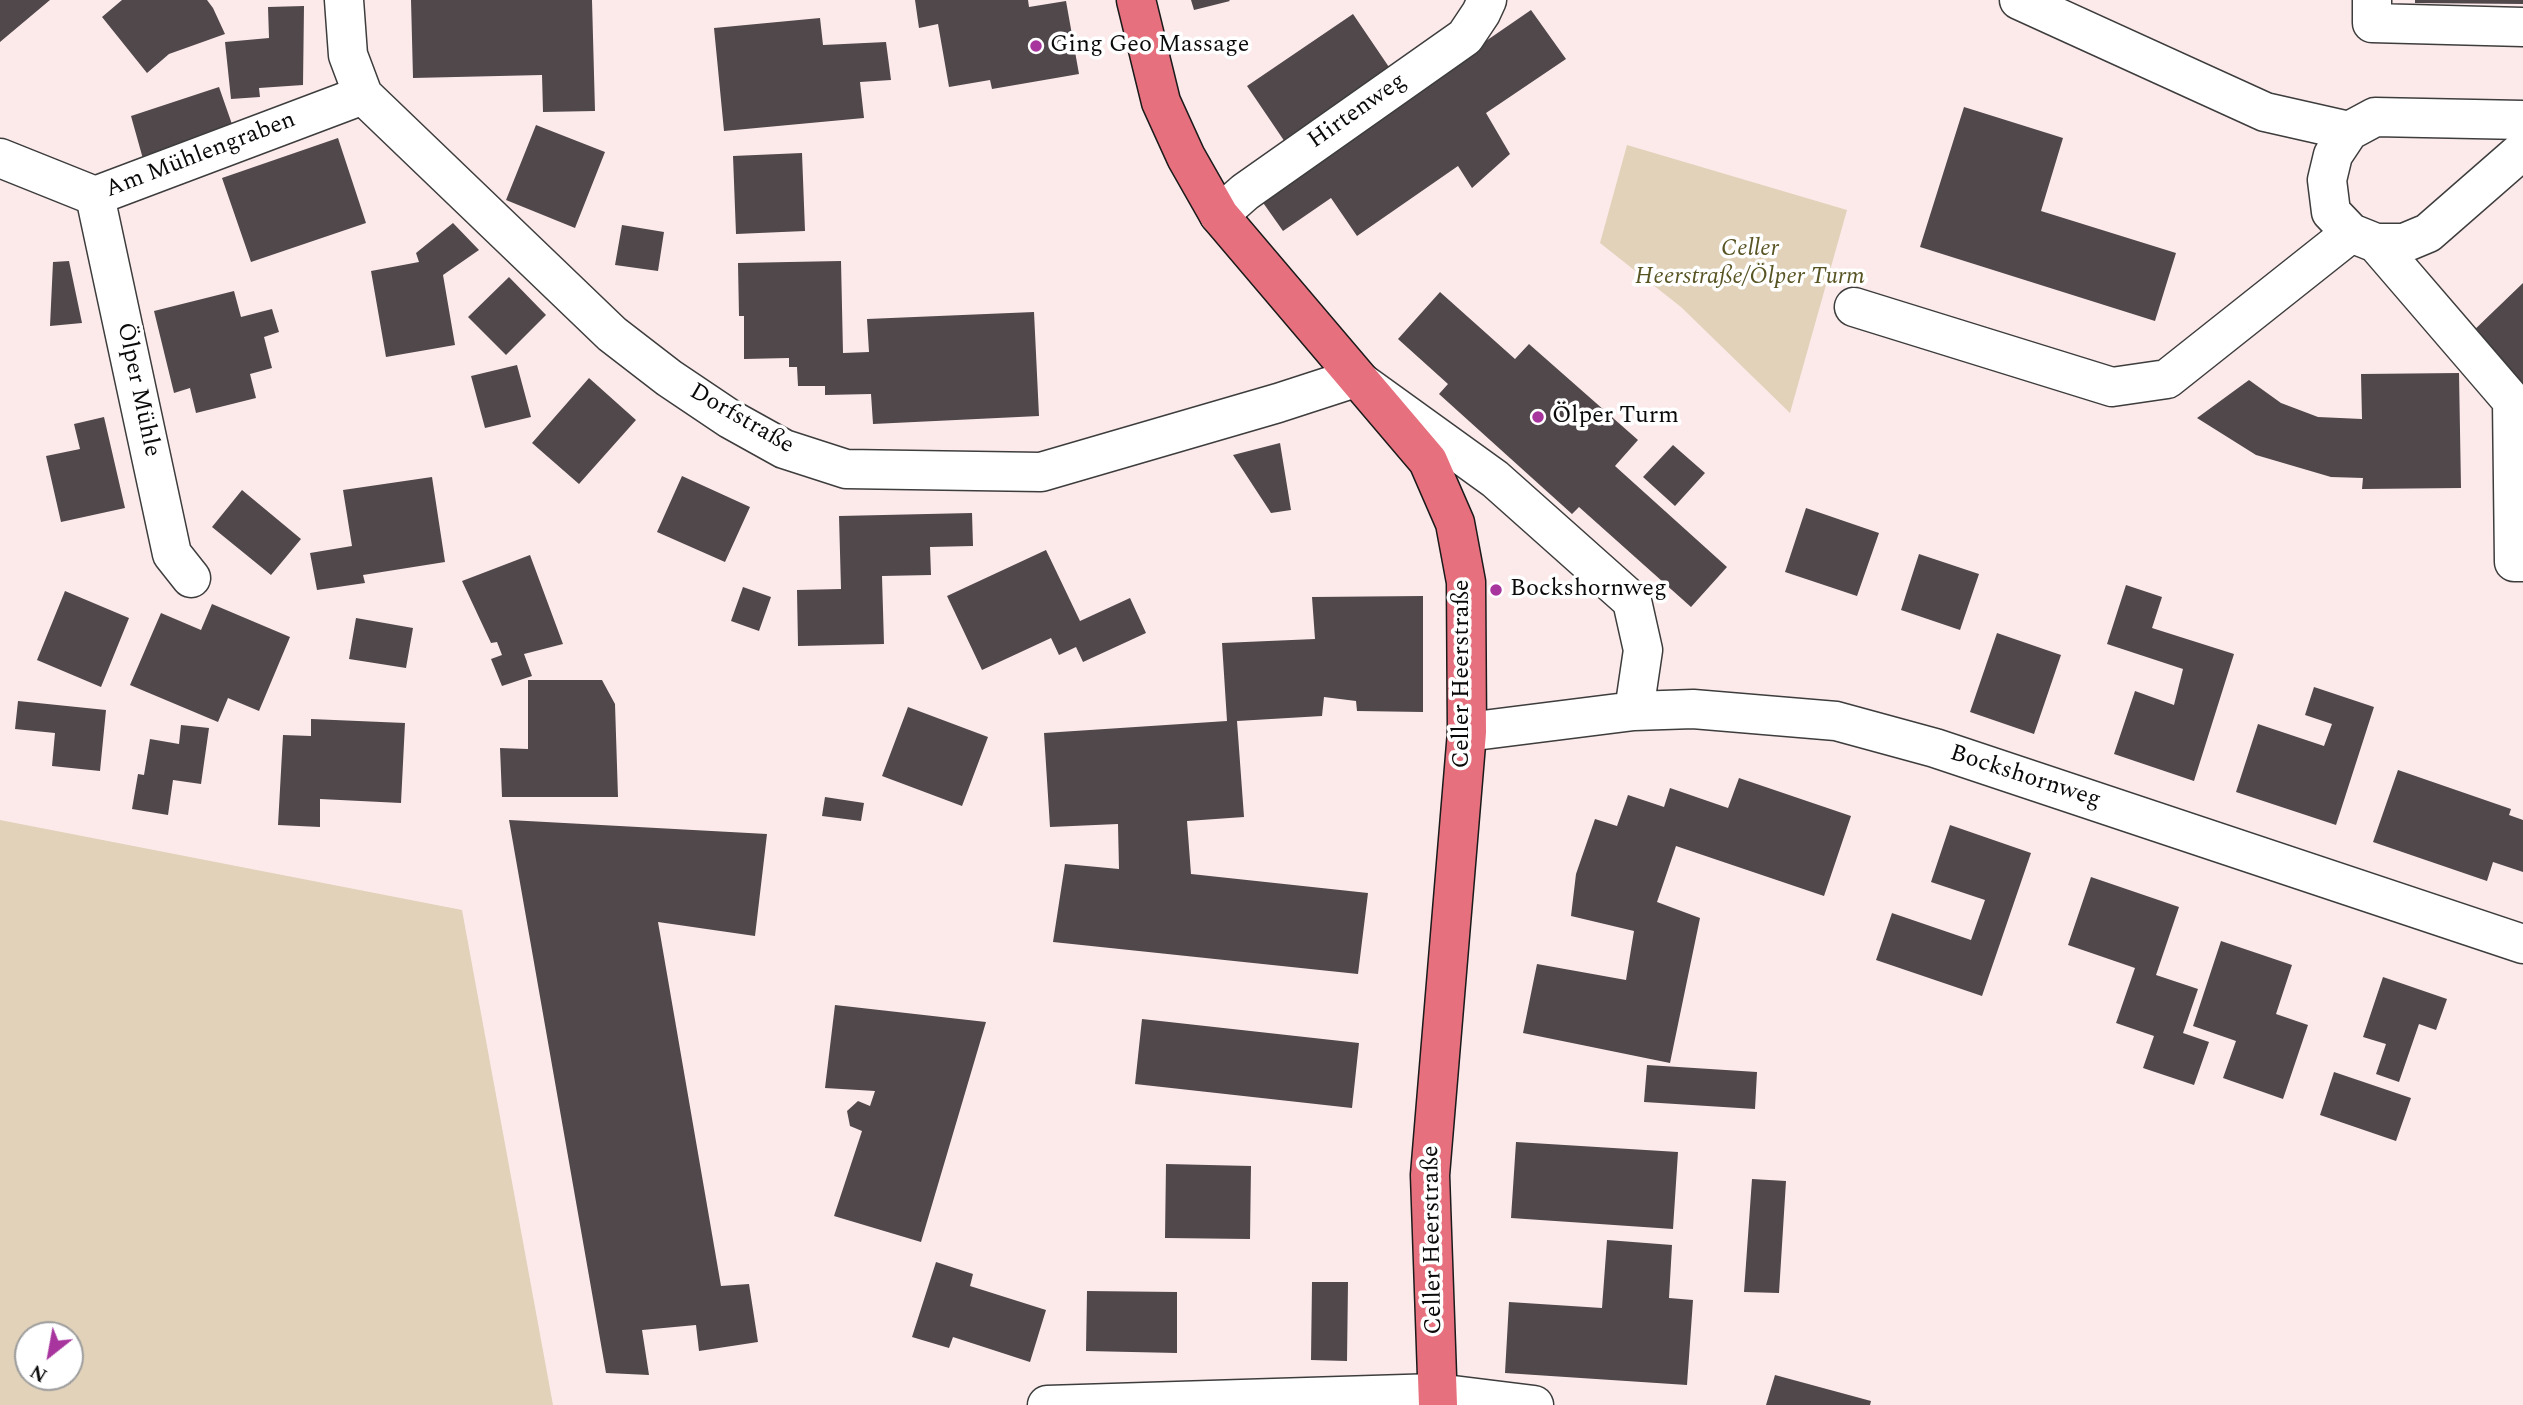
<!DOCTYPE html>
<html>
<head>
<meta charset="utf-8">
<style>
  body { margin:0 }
  #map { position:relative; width:2523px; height:1405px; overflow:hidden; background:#fceaeb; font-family:Spectral,serif }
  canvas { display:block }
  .north { position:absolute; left:14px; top:1321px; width:70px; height:70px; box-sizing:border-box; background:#fff; border:2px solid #9d9d9d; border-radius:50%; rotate:211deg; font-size:19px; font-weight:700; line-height:28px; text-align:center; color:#0a0a0a }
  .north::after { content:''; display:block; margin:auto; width:24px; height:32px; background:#a7359d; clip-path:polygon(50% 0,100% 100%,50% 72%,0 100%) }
</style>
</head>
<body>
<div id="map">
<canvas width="2523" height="1405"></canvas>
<div class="north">N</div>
</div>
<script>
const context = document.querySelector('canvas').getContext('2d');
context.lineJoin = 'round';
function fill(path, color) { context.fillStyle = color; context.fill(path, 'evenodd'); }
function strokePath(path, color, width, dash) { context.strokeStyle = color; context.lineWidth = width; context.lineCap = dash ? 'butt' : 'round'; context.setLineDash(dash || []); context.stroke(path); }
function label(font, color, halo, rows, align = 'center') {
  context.font = font + ' Spectral,serif'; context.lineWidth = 7; context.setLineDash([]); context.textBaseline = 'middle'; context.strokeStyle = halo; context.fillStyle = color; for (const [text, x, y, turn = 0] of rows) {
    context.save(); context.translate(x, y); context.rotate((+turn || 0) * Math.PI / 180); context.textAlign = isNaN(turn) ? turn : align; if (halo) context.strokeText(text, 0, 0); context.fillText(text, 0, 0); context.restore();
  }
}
fill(new Path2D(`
  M1627,145l220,65 -57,203 -109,-106 -81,-64z
  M0,820l462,90 91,495h-553zM70,1335v42h-42v-42z`), '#e1d2b9');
fill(new Path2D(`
  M0,0h50l-50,42z
  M122,0h85l6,8 12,26 -56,20 -22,19 -45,-56z
  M411,0h181l3,111 -52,1 -1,-37 -129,3z
  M915,0h113l1,7 37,-6 13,73 -87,15 -2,-9 -41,7 -11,-63 -19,4z
  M1191,0h38l1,1 -36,9z
  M2415,0h108v4l-108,-1z
  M304,6l-1,79 -44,3 1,9 -29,2 -6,-57 44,-4 -1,-31z
  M1531,10l35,49 -80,54 24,41 -38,34 -14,-22 -101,70 -26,-38 -48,33 -24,-34z
  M1353,14l40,59 -106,72 -40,-59z
  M820,18l3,27 63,-3 5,38 -31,2 4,36 -140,13 -10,-103z
  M219,87l14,40 -90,32 -12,-43z
  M1964,107l99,31 -22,73 135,42 -21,68 -235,-74z
  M536,125l69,27 -30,76 -69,-28z
  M338,138l28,85 -115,39 -29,-84z
  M802,153l3,78 -69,3 -3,-78z
  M453,223l26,27 -36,25 12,70 -69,12 -15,-86 48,-9 -3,-9z
  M622,225l42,7 -6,39 -43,-6z
  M69,261l13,62 -32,3 3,-64z
  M841,261l2,92 26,-1 -2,-33 167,-7 5,104 -166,8 -2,-30 -46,1v-9h-27l-1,-19h-8v-9l-45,1v-43h-5l-1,-53z
  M509,277l37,38 -40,40 -38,-38z
  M2523,283v108l-53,-57z
  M234,291l7,26 31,-8 7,23 -15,5 8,31 -22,6 6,24 -60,15 -6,-25 -16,5 -20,-82z
  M1440,292l75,67 14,-15 109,96 -23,26 112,101 -36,40 -112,-100 -7,7 -133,-120 9,-10 -50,-45z
  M517,365l14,52 -46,11 -14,-52z
  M2459,373l2,115 -99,1 1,-11 -32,-1 -75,-22 -59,-37 52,-38 32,23 37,14 44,2 -1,-45z
  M589,378l47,42 -57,64 -47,-41z
  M104,417l21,91 -64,14 -15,-66 34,-7 -6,-25z
  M1280,443l11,67 -20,3 -38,-58z
  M1673,445l32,28 -30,33 -32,-29z
  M682,476l68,31 -25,55 -68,-30z
  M432,477l13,85 -82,13 2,8 -48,7 -7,-37 42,-7 -9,-56z
  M242,490l59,49 -30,36 -59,-48z
  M1806,508l73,25 -22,63 -72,-24z
  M972,513l1,33 -43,1 1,28 -49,1 2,68 -86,2 -1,-56 44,-1 -2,-73z
  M1046,550l34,71 50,-23 16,35 -63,29 -7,-15 -17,8 -8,-17 -69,32 -35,-74z
  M1919,554l60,20 -19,56 -59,-20z
  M530,555l33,89 -39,10 8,22 -30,10 -11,-27 11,-4 -5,-13 -6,1 -29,-62z
  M2126,585l36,12 -10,31 82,26 -40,127 -80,-27 21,-63 39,14 9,-36 -76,-25z
  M743,587l28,10 -12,34 -28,-10z
  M65,591l64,27 -28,69 -64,-27z
  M1423,596v116l-66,-1 -1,-10 -32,-4 -2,19 -85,5 7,96 -57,4 4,53 177,19 -10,81 -305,-32 12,-78 54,5 -1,-45 -68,3 -6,-94 183,-12 -5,-78 93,-4 -3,-42z
  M212,604l78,33 -31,74 -31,-13 -10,24 -88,-37 31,-72 40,17z
  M356,618l57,10 -7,40 -57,-9z
  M1997,633l64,22 -27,79 -64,-22z
  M528,680h74l13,24 3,93h-116l-2,-49 28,1z
  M2314,687l60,20 -38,118 -100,-33 22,-68 66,22 8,-22 -27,-9z
  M18,701l88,9 -6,61 -48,-5 3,-33 -40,-4z
  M908,707l80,30 -26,69 -80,-30z
  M311,719l94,4 -4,80 -81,-4v28l-42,-2 5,-90 28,1z
  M181,725l28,3 -8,56 -28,-4 -5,35 -36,-6 6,-35 6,1 6,-36 29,5z
  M2398,770l113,39 -2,6 14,5v52l-30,-10 -6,19 -114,-39z
  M1739,778l112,38 -27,80 -148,-50 -19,56 43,16 -30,145 -147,-30 14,-69 89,16 8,-49 -63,-15 5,-42 19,-55 22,7 11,-31 36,12 6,-19 58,20z
  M825,797l39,6 -3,18 -39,-5z
  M509,820l258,14 -12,102 -97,-14 63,364 28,-2 9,58 -59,9 -3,-26 -54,5 7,45 -43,-2z
  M1950,825l81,28 -49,143 -106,-36 16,-47 79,27 14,-40 -54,-18z
  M2091,877l88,30 -23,68 42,14 -15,44 26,9 -15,43 -51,-17 11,-32 -38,-13 19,-55 -67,-23z
  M2221,941l71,24 -16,49 32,11 -25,74 -60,-21 13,-37 -43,-15z
  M2383,977l64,22 -11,31 -17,-6 -20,58 -23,-8 10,-30 -23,-7z
  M835,1005l151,17 -65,220 -87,-26 28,-85 -12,-5 -3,-15 11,-10 12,5 5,-15 -50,-3z
  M1142,1019l217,24 -7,65 -217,-24z
  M1647,1065l110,7 -2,37 -111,-7z
  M2334,1072l77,26 -15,43 -76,-26z
  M1516,1142l162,10 -5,77 -162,-11z
  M1166,1164l85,2 -1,73 -85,-1z
  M1752,1179l34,2 -7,112 -35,-1z
  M1607,1240l65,5 -3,53 24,2 -6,85 -182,-12 4,-71 93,6z
  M936,1262l37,12 -3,12 76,24 -16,52 -77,-25 -4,11 -37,-11z
  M1312,1282h36l-1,79 -36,-1z
  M1087,1291l90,1v61l-91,-2z
  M1775,1375l96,26 -1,4h-104z`), '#51484c');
const minor = new Path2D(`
  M344,0l4,55 15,40 249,239 57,44 61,41 54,30 62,20 195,3 237,-69 77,-25 140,101 137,122 11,49 -9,61
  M2019,0l246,112 84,19
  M2372,0v23l151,4
  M2523,120l-148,-3 -26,14 -16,24 -6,25 4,32 20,21 25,10h28l24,-10 95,-83
  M0,158l95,38 268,-101
  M95,196l77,358 19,24
  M1219,215l26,-23 220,-155 16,-24 6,-13
  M2376,243l136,158 2,161h9
  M1854,307l258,80 55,-8 184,-146
  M1467,732l167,-21 59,-2 143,12 99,27 588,196
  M1047,1405l390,-12 97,12`);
const major = new Path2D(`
  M1136,0l25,102 25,55 33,58 209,246 27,62 11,59 1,150 -37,443 8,230`);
strokePath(minor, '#3d3d3d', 41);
strokePath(major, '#1b1b1b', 41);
strokePath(minor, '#fff', 38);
strokePath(major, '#e6707d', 38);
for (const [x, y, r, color] of [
  [1036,46,7,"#a7359d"],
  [1538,417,7,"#a7359d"],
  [1496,590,7,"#a7359d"]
]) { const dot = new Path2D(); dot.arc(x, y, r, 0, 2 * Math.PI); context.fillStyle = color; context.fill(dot); strokePath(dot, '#fff', 2.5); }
label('24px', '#0a0a0a', '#fff', [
  ["Ging Geo Massage",1050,46],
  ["Ölper Turm",1552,417],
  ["Bockshornweg",1510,590]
], 'left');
label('24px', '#0a0a0a', '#fff', [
  ["Hirtenweg",1358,112,-35],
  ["Am Mühlengraben",201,156,-21],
  ["Ölper Mühle",137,390,78],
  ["Dorfstraße",741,420,30],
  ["Celler Heerstraße",1463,674,-90],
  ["Bockshornweg",2025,778,18],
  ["Celler Heerstraße",1434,1240,-91]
]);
label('italic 24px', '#585424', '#fff', [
  ["Celler",1750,250],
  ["Heerstraße/Ölper Turm",1750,278]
]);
</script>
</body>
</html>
